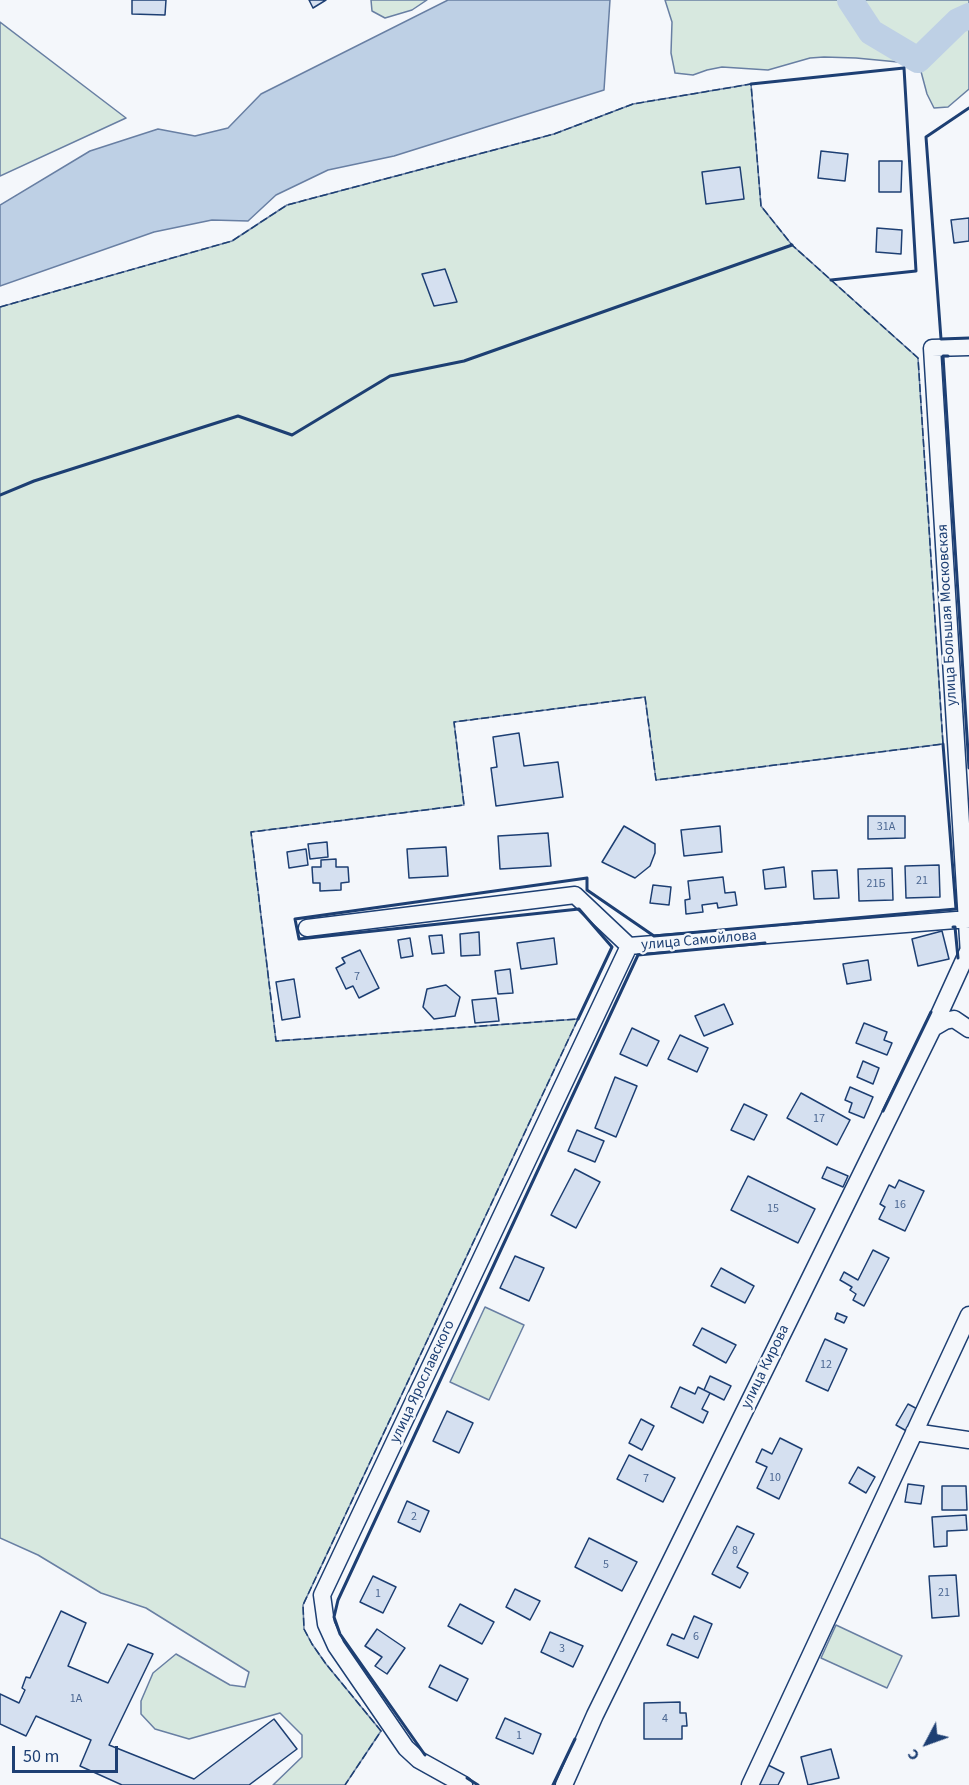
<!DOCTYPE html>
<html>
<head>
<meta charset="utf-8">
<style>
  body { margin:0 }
  #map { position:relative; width:969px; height:1785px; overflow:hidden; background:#f4f7fb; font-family:"Source Sans 3",sans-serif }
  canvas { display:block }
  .north { position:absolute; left:897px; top:1713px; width:60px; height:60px; -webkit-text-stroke:4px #f4f7fb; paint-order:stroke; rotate:229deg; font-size:16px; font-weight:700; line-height:24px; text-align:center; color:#1d3f73 }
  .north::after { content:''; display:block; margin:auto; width:21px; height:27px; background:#1d3f73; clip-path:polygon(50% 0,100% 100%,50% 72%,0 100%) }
  .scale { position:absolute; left:12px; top:1746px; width:106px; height:27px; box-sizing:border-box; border:3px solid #1d3f73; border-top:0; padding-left:8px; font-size:18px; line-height:21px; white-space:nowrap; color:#1d3f73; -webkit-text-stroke:4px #f4f7fb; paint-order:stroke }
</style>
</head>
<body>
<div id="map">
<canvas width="969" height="1785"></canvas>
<div class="north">С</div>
<div class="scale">50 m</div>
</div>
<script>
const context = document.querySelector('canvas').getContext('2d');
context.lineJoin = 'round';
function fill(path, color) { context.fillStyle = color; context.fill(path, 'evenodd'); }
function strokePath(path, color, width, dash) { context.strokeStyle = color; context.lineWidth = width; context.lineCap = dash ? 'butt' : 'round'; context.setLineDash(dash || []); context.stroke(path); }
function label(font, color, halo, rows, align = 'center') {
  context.font = font + ' "Source Sans 3",sans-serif'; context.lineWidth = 4.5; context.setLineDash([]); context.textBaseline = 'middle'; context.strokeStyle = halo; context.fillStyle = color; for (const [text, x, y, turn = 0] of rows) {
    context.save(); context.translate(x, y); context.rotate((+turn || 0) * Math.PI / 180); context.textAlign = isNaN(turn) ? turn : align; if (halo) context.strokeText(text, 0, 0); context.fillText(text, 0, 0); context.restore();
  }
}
const green = new Path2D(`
  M371,0h56l-15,10 -27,8 -13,-7z
  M665,0h304v89l-21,18 -14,1 -7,-14 -8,-30 -63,-6 -32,-1 -14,1 -42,12 -46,-3 -15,3 -14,5 -18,-2 -4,-20 1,-31z
  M0,22l126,96 -126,58z
  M751,84l10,122 31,39 126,113 25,386 -287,36 -11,-83 -191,25 10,83 -213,27 25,209 302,-22 -275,586 1,24 8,15 14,20 55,67 -36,54h-72l29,-28v-22l-22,-22 -91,26 -34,-10 -14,-15v-13l12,-28 23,-19 54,31 15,2 4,-15 -103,-64 -45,-15 -63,-38 -38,-17v-1231l232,-66 55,-36 267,-71 79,-30z
  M485,1307l39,18 -35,75 -39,-18z
  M836,1625l66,31 -15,32 -66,-30z`);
fill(green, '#d7e8df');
strokePath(green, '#687fa3', 1.5);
const water = new Path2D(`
  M448,0h162l-6,90 -210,66 -66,14 -52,25 -28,26 -36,-1 -58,12 -154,54v-81l90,-54 68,-22 37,7 33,-8 33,-34z`);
fill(water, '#bed0e5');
strokePath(water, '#687fa3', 1.5);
strokePath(new Path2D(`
  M850,0l21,32 47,28 40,-39 11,-5`), '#bed0e5', 26);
const building = new Path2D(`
  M132,0h34l-1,15 -33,-1z
  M309,0h17l-13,8z
  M821,151l27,3 -3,27 -27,-3z
  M879,161h23l-1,31h-22z
  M740,167l4,32 -38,5 -4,-32z
  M969,218v23l-15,2 -3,-23z
  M877,228l25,2 -1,24 -25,-2z
  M445,269l12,33 -23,4 -12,-32z
  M519,733l5,33 34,-4 5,35 -67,9 -5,-38 6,-1 -4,-30z
  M868,816h37v22l-37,1z
  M624,826l31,18v9l-5,13 -15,12 -33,-16z
  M720,826l2,26 -38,4 -3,-26z
  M548,833l3,33 -51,3 -2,-33z
  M327,842l1,15 -18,2 -2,-15z
  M446,847l2,29 -39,2 -2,-29z
  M306,849l2,16 -19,3 -2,-16z
  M336,859v8h12l1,15 -8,1v7l-21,1v-8h-7l-1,-16h9v-7z
  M939,865l1,32 -34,1 -1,-32z
  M784,867l2,20 -21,2 -2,-19z
  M892,868l1,32 -34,1 -1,-32z
  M837,870l2,28 -25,1 -2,-28z
  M723,877l2,16 10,-1 2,13 -19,3 -1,-5 -15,2 1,7 -17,2 -1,-14 5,-1 -2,-18z
  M653,885l18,2 -2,18 -19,-2z
  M942,931l7,28 -31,7 -6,-27z
  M479,932l1,23 -19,1 -1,-22z
  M442,935l2,18 -12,1 -3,-18z
  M410,938l3,18 -12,2 -3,-18z
  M554,938l3,26 -36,5 -4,-26z
  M360,950l19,38 -20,10 -6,-12 -7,3 -10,-21 9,-5 -3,-5z
  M868,960l3,20 -24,4 -4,-20z
  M510,969l3,24 -15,1 -3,-23z
  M294,979l6,38 -18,3 -6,-38z
  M446,985l14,12 -5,19 -21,3 -11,-12 4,-18z
  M496,998l3,23 -24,2 -3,-23z
  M724,1004l9,20 -29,12 -9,-20z
  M864,1023l23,9 -3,8 8,3 -5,12 -31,-12z
  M632,1028l27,13 -12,25 -27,-12z
  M680,1035l28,13 -11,24 -29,-13z
  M863,1061l16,7 -6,16 -16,-7z
  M615,1077l22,9 -21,51 -21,-9z
  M850,1087l23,10 -9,21 -15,-6 3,-9 -7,-3z
  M801,1093l49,27 -13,25 -50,-27z
  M744,1104l23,11 -13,25 -23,-10z
  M577,1130l27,11 -9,21 -27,-11z
  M827,1167l21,9 -5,11 -21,-9z
  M575,1169l25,13 -24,46 -25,-13z
  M748,1176l67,33 -17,34 -67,-33z
  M899,1180l25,11 -19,40 -26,-12 6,-12 -5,-3 9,-19 6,3z
  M873,1250l16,8 -25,48 -11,-6 3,-6 -6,-4 2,-3 -12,-7 4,-8 14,8z
  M515,1256l29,12 -15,33 -29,-13z
  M721,1268l33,18 -9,17 -34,-17z
  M837,1313l10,4 -3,6 -9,-4z
  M702,1328l34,17 -10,18 -33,-18z
  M825,1339l22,10 -19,42 -22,-10z
  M710,1376l21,10 -7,14 -20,-10z
  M680,1387l15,7 3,-7 12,6 -8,16 6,3 -5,11 -32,-16z
  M908,1404l13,7 -11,22 -14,-8z
  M447,1411l26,12 -14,30 -26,-12z
  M641,1419l13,7 -12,24 -13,-7z
  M780,1438l22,11 -23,50 -22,-11 10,-21 -11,-5 6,-13 10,5z
  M629,1455l46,23 -12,24 -46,-23z
  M858,1467l17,10 -9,16 -17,-10z
  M908,1484l16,2 -3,18 -16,-2z
  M942,1486h24l1,24h-25z
  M407,1501l22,10 -9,21 -22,-10z
  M966,1515l1,15 -20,1v15l-13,1 -2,-30z
  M737,1526l17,8 -17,33 11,6 -8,15 -28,-14z
  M589,1538l48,24 -15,29 -47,-24z
  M956,1575l3,41 -27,2 -3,-42z
  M373,1576l23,11 -13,26 -23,-11z
  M515,1589l25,12 -10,19 -24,-13z
  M460,1604l34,18 -12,22 -34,-18z
  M61,1611l25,12 -18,43 40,17 20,-39 25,10 -44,91 85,34 80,-60 23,30 -48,36h-127l-42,-19 11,-26 -55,-24 -10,20 -26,-12v-30l19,9 6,-13 -3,-2 4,-11 4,1z
  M694,1616l18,8 -14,34 -31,-13 5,-11 12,5z
  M377,1629l28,19 -18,26 -12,-8 7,-9 -17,-11z
  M550,1632l33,14 -10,21 -32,-15z
  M440,1665l28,14 -11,22 -28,-14z
  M680,1702v11h6l1,13h-5v13h-38v-36z
  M505,1718l36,16 -8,20 -37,-16z
  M831,1749l8,29 -31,7 -7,-28z
  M768,1765l16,8 -6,12h-19z`);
fill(building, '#d5e0f0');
strokePath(building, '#1d3f73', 1.5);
const minor = new Path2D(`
  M969,347l-37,1 37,607
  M307,928l268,-33 54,51 340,-27
  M933,1028l12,-7 9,-2 15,10
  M914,1432l55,8
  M464,1785l-45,-25 -13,-12 -70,-102 -10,-22 -4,-29 307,-649
  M564,1785l31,-70 338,-687 36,-79
  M750,1785l219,-470`);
strokePath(minor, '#1d3f73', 19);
strokePath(minor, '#f4f7fb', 16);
strokePath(new Path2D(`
  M0,307l232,-66 55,-36 267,-71 79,-30 118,-20 10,122 31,39 126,113 25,386 -287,36 -11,-83 -191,25 10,83 -213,27 25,209 302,-22 -275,586 1,24 8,15 14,20 55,67 -36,54`), '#1d3f73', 1.5, [8, 3]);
strokePath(new Path2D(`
  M751,84l153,-16 12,203 -85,9
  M969,108l-43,29 15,202 28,-1
  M948,356h-5l26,412
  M0,495l34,-14 204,-65 54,19 98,-59 74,-15 328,-116
  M953,927h2l3,31
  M578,1019l34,-72 -33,-38 -280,30 -4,-20 292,-41v12l67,46 302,-27 -13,-165
  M883,1111l48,-99
  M425,1755l-85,-121 -6,-17 4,-17 300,-645 127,-12
  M467,1778l11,7
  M553,1785l22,-46`), '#1d3f73', 3);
label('12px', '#4b6792', null, [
  ["31А",886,827],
  ["21",922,881],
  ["21Б",876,884],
  ["7",357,977],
  ["17",819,1119],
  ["16",900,1205],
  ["15",773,1209],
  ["12",826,1365],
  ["10",775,1478],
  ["7",646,1479],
  ["2",414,1517],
  ["8",735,1551],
  ["5",606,1565],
  ["21",944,1593],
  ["1",378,1594],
  ["6",696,1637],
  ["3",562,1649],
  ["1А",76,1699],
  ["4",665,1719],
  ["1",519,1736]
]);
label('15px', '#1d3f73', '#f4f7fb', [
  ["улица Большая Московская",948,615,-93],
  ["улица Самойлова",699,941,-5],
  ["улица Кирова",766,1367,-64],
  ["улица Ярославского",423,1382,-65]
]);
</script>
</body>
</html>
